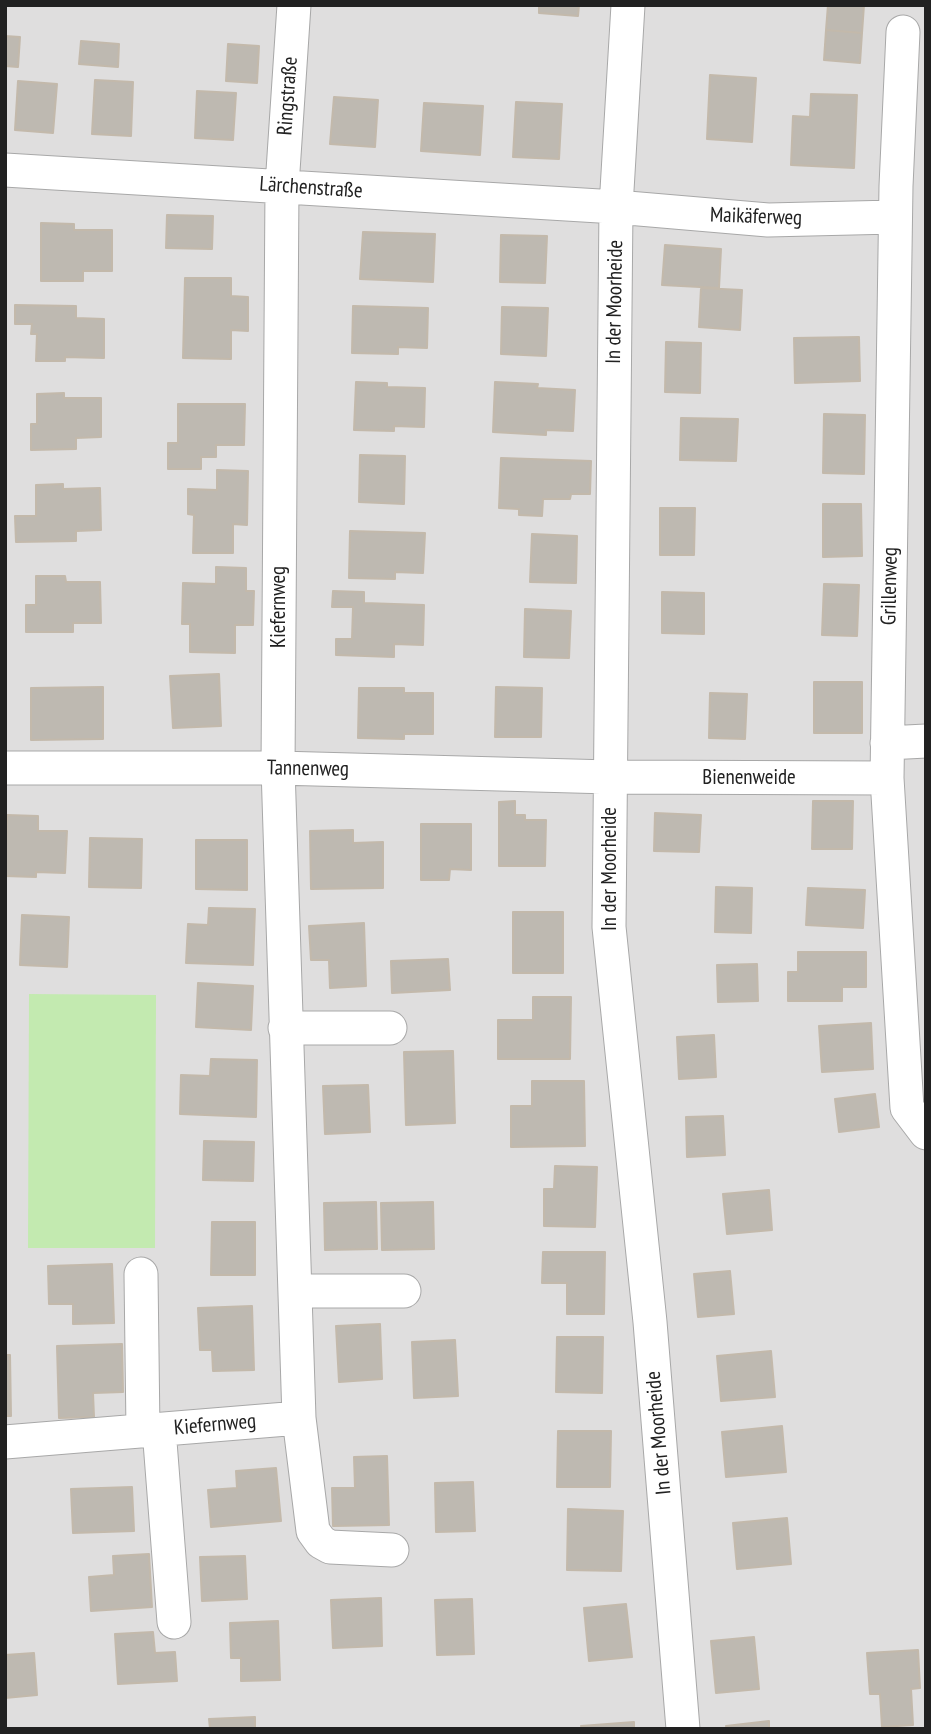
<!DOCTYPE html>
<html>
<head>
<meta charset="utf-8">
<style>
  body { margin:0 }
  #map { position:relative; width:931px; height:1734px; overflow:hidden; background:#f1f0e8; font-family:"PT Sans Narrow",sans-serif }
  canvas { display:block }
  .frame { position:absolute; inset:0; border:7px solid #212121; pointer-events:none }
</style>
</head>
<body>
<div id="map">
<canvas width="931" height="1734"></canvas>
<div class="frame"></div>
</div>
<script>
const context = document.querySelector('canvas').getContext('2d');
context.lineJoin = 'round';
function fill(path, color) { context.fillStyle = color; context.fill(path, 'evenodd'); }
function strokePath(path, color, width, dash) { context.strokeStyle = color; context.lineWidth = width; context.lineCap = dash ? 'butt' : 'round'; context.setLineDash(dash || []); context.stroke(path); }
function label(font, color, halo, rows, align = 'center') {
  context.font = font + ' "PT Sans Narrow",sans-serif'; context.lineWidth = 7; context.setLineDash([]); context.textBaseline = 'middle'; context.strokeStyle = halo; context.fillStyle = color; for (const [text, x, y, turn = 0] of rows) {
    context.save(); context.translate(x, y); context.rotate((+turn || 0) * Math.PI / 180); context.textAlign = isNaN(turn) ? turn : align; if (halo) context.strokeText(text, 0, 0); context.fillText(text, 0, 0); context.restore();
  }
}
fill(new Path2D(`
  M5,5h921v1724h-921z`), '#dfdede');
fill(new Path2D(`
  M29,994l127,1 -1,253h-127z`), '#c3eab0');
const building = new Path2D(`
  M539,5h40l-1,11 -39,-3z
  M828,5h36l-2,28 -36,-3z
  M826,30l36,3 -2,30 -36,-3z
  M5,36l15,1 -2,30 -13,-1z
  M81,41l38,3 -1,23 -39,-3z
  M228,44l31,2 -2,37 -31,-2z
  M710,75l46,3 -4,64 -45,-3z
  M95,80l38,2 -2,54 -39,-2z
  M18,81l39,3 -4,49 -38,-3z
  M197,91l39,2 -3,47 -38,-2z
  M811,94l46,1 -3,73 -63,-3 2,-49 17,1z
  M334,97l44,3 -3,47 -45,-3z
  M516,102l46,2 -3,55 -46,-2z
  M424,103l59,3 -3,49 -59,-4z
  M167,215l46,1 -1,33 -46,-1z
  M41,223l33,1v6h38v41h-29v10h-42z
  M363,232l72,2 -2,48 -73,-3z
  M501,235l46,1 -2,47 -45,-1z
  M665,245l56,4 -2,39 -57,-3z
  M185,278h46v18l17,1v34l-17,-1v29l-48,-1z
  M701,288l41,2 -2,40 -41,-3z
  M15,305l61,1v12l28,1v39l-39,-1v4h-29l1,-27h-6l1,-10h-17z
  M353,306l75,2 -1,40 -29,-1v7l-46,-1z
  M502,307l46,1 -2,48 -45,-2z
  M859,337l1,44 -65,2 -1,-45z
  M666,342l35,1 -1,50 -35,-1z
  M356,382l31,1v4l38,1 -1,39 -30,-1v5l-40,-1z
  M495,382l43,2 -1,4 38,2 -2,41 -27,-1v5l-53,-3z
  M64,393v5h37v39l-25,1v11l-45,1v-26h6v-30z
  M178,404h67l-1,41h-28v12h-15v12h-33v-26h10z
  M824,414l41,1 -1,59 -41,-1z
  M681,418l57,1 -2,42 -56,-1z
  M360,455l45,1 -1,48 -45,-2z
  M501,458l90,3 -1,33h-19l-1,5h-27l-1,17 -23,-1v-6l-20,-1z
  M217,470l31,1 -1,54 -14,-1v29h-40l1,-38 -6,-1v-25l29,1z
  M63,484v5l37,-1 1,42 -25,1v10l-60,1 -1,-26h21v-31z
  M823,504h38l1,52 -39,1z
  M660,508h35l-1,47h-34z
  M350,531l75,2 -2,40 -28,-1v7l-46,-1z
  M532,534l45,2 -1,47 -46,-1z
  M216,567l30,1v23h8l-1,34h-18v28l-45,-1v-28h-8l1,-41 33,1z
  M36,576h29l1,6h34l1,41h-28v9h-47v-27h10z
  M824,584l35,1 -2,51 -35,-1z
  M333,591l31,1v11l60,2 -1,40 -29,-1v13l-58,-2v-16h16l1,-32h-21z
  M662,592l42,1v41l-42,-1z
  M525,609l46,2 -2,47 -45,-1z
  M219,674l2,52 -48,2 -3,-52z
  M814,682h48v51h-48z
  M103,687v52l-72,1v-52z
  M496,687l46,1 -1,49h-46z
  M359,688h45v5h29v41h-29v5l-46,-1z
  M710,693l37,1 -2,45 -36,-1z
  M515,801v14h10v5h21l-1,46h-46v-64z
  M813,801h40l-1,48h-40z
  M655,813l46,2 -2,37 -45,-1z
  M7,815l31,1v15h29l-2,42 -29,-1v5l-31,-1z
  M421,824h50v46l-21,-1 -1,11h-28z
  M353,830v13l30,-1v46l-72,1 -1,-58z
  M90,838l52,1 -1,49 -52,-1z
  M196,840h51v50l-51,-1z
  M716,887l36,1 -1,45 -36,-1z
  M808,888l57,2 -2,38 -57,-3z
  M209,908l46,1 -2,56 -67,-2 2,-39 20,1z
  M513,912h50v61h-50z
  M22,915l47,2 -2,50 -47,-2z
  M364,923l2,63 -36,2 -1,-28h-18l-2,-34z
  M798,952h68v35h-24v14h-54v-29h10z
  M448,959l2,31 -58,3 -1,-32z
  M757,964l1,37 -40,1 -1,-37z
  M198,983l55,3 -2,44 -55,-3z
  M533,997h38l-1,62h-72v-39h35z
  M871,1023l2,46 -51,3 -3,-46z
  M714,1035l2,42 -37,2 -2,-42z
  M453,1051l2,72 -49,2 -2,-73z
  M211,1059l46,1 -1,57 -76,-3 1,-39 29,1z
  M532,1081h52l1,65 -74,1v-41h21z
  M368,1085l2,47 -45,2 -2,-48z
  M875,1094l4,33 -40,5 -4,-33z
  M723,1116l2,39 -38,2 -1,-40z
  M204,1141l50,1 -1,39 -50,-1z
  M555,1166l42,1 -2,60 -51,-1v-37h10z
  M769,1190l3,40 -45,4 -4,-40z
  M376,1202l1,47 -52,1 -1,-47z
  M433,1202l1,47 -52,1 -1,-47z
  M212,1222h43v53h-44z
  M543,1252h62l-1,62h-37v-31h-25z
  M112,1264l2,59 -41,1v-20h-24l-1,-38z
  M730,1271l4,43 -36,3 -4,-43z
  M252,1306l2,64 -41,1 -1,-21h-12l-2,-42z
  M380,1324l2,55 -43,3 -3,-56z
  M557,1337h46l-1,56 -46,-1z
  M455,1340l3,56 -44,2 -2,-56z
  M122,1344l1,48 -30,1 1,24 -35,1 -2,-72z
  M771,1351l4,46 -54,4 -4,-45z
  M5,1355h5l1,61h-6z
  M782,1426l4,46 -60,5 -4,-45z
  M558,1431h53l-1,56h-53z
  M387,1456l2,69 -56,1 -1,-38h23l-1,-31z
  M276,1468l5,53 -70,6 -3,-37 29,-2 -1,-17z
  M473,1482l2,49 -39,1 -1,-49z
  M132,1487l2,44 -61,2 -2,-44z
  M568,1509l55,2 -2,60 -54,-1z
  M787,1518l4,46 -54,5 -4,-46z
  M149,1554l3,53 -61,4 -2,-34 25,-2 -1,-19z
  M245,1556l2,43 -45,2 -2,-44z
  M381,1598l1,48 -49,2 -2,-48z
  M472,1599l2,55 -37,1 -2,-55z
  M626,1604l6,53 -43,4 -5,-53z
  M278,1621l2,59 -39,1v-23h-10l-1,-35z
  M153,1632l2,21 20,-1 2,29 -59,3 -3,-50z
  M754,1637l5,52 -43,4 -5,-52z
  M918,1650l2,38 -9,1 2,36 -31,2 -2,-33h-10l-3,-41z
  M34,1653l3,42 -32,3v-43z
  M255,1717v12h-45l-1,-10z
  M769,1721v8h-42l-1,-3z
  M634,1722v7h-52l-1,-3z`);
fill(building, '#beb9b1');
strokePath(building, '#c3b9ab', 2);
const minor = new Path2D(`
  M628,5l-12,202 -7,720 41,395 33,407
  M903,32l-7,154 -9,592 20,330 19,25
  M5,170l611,37 152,13 127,-3
  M887,743l39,-2
  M5,768h273l332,9 277,1
  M285,1028h105
  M141,1274l2,157
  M295,1291h109
  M299,1418l14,113 8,11 9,5 62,3
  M159,1429l15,193
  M5,1442l294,-24 -21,-650 4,-582 12,-181`);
strokePath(minor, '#a8a8a8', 35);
strokePath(minor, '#fff', 33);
label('21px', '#212121', '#fff', [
  ["Ringstraße",288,96,-86],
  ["Lärchenstraße",311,188,4],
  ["Maikäferweg",756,217,2],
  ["In der Moorheide",615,302,-89],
  ["Grillenweg",890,586,-89],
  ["Kiefernweg",279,607,-90],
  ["Tannenweg",308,769,1],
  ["Bienenweide",749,778],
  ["In der Moorheide",610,869,-90],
  ["Kiefernweg",215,1425,-5],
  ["In der Moorheide",659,1433,-95]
]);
</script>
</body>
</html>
